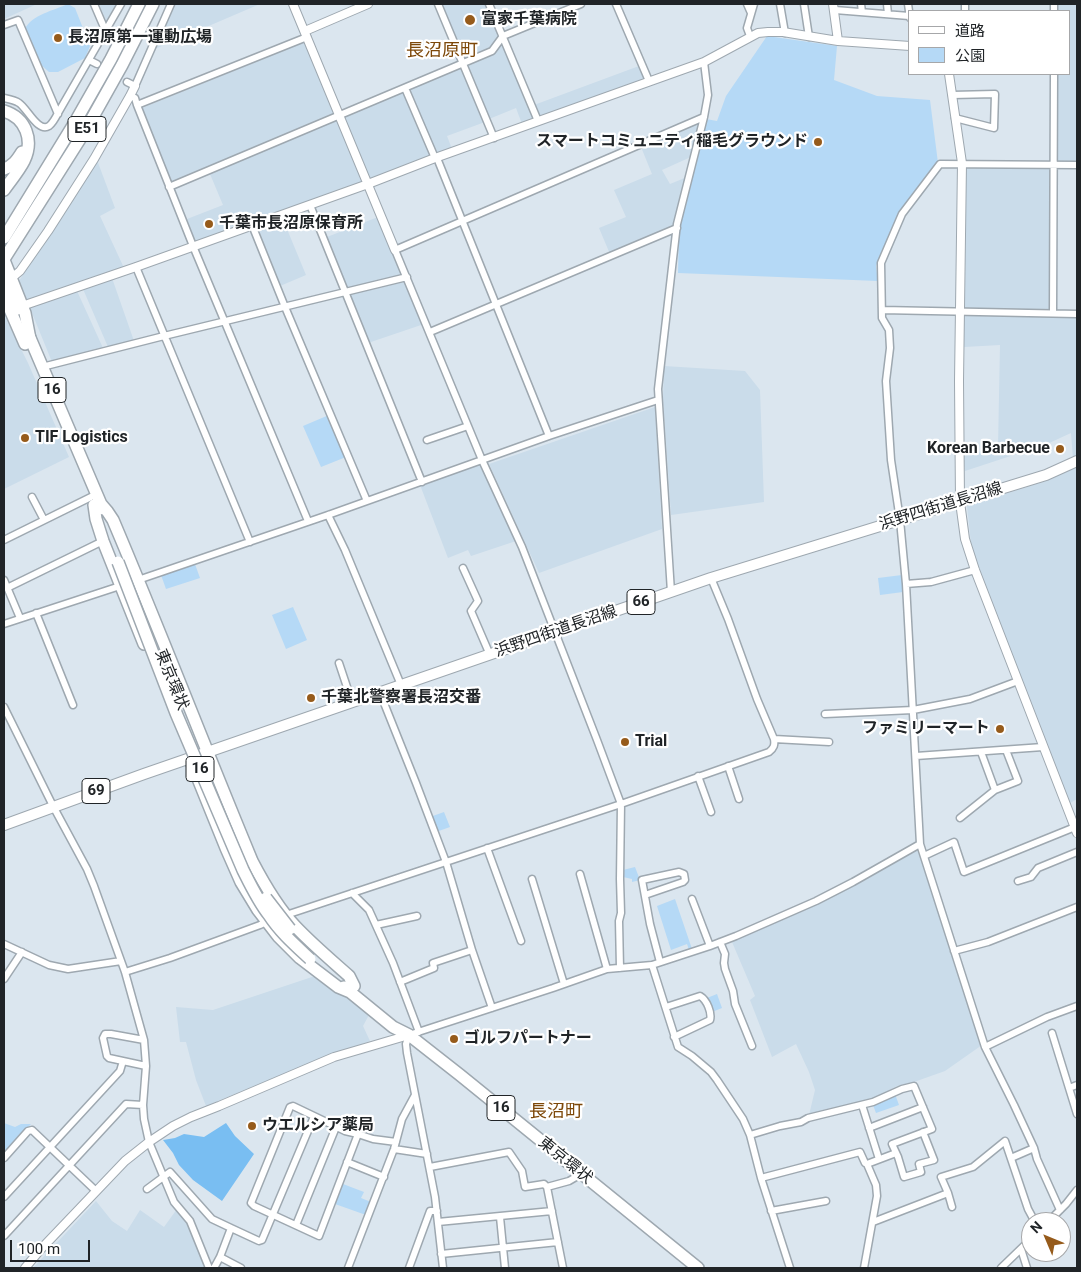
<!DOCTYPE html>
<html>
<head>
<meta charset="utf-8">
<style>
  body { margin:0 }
  #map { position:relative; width:1081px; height:1272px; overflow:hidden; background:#dbe6ef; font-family:Roboto,"Noto Sans JP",sans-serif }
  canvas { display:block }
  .frame { position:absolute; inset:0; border:5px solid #202427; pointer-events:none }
  .legend { position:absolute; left:908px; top:10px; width:162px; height:65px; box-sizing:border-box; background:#fff; border:1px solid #a6a7a9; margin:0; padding:6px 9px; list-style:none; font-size:15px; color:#202427 }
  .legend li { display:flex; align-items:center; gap:10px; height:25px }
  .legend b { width:25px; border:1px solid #a6a7a9 }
  .north { position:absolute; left:1021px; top:1212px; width:50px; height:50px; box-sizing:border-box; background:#fff; border:1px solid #a6a7a9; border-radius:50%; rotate:315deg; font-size:14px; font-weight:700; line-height:20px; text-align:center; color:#202427 }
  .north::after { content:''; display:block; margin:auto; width:18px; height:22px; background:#965b1b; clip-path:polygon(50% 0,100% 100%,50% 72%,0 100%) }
  .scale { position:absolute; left:10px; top:1240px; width:80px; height:22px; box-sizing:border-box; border:2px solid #202427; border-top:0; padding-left:6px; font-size:15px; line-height:18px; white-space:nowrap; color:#202427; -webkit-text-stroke:4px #fff; paint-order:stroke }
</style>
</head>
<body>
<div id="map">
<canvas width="1081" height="1272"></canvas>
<div class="frame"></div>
<ul class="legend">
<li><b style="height:6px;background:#fff"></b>道路</li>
<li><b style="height:14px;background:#b5d9f6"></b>公園</li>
</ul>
<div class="north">N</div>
<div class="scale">100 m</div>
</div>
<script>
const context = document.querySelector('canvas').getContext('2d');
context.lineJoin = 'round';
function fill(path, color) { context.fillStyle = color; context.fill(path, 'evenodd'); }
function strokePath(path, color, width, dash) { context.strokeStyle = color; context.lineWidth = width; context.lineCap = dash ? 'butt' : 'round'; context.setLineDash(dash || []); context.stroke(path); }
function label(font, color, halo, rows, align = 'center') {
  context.font = font + ' Roboto,"Noto Sans JP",sans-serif'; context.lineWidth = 4.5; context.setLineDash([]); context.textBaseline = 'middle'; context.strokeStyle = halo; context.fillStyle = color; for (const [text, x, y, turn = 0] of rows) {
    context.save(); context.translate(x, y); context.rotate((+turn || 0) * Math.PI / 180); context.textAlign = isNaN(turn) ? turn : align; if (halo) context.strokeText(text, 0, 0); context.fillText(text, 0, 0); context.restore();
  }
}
fill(new Path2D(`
  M4,4h33l-33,15z
  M99,4h19l-11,19z
  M174,4h86l-105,45z
  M440,4h47l14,32 -10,14 -27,12z
  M1057,4h20v159h-20v-89h13v-63h-13z
  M502,40l32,79 -12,5 -6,-16 -27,11 -23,-53 27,-11z
  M305,42l30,71 -164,70 -29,-75z
  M462,66l23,56 -38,14 5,13 -15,7 -28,-67z
  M639,66l6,13 -106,38 -5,-12z
  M404,92l28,64 -61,24 -27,-63z
  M338,120l26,62 -131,46 -4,-10 3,11 -36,14 -9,-24 36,-14 -13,-31z
  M700,122l-7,34 -31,14 8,14 17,-7 -13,49 -64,28 -11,-26 27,-11 -12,-27 38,-16 -11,-27z
  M97,160l18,48 -15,8 24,52 -98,33 -7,-20z
  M966,166l86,1 -2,144 -85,-2z
  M282,217l24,58 -26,11 -25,-58z
  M378,217l25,59 -57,13 -19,-52z
  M112,278l22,63 -26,6 -25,-58z
  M404,282l20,42 -56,19 -19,-48z
  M77,291l26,57 -51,14 -22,-54z
  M963,316h114v141l-4,2 -2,-26 -24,11 -82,27 -2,-15 35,-9 2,-102 -36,2z
  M4,317h1l23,46 41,94 -65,32z
  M664,366l81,5 15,19 4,112 -93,13 -8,-117z
  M655,407l7,122 -123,44 -50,-109z
  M481,463l35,78 -45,15 -3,-6 -20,8 -28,-73z
  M1077,465v334l-7,4 -83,-212 -16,-47 -4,-38 82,-26z
  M918,849l64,196 -37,26 -31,11 -17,4 -21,11 -67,18 6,-25 -6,-18 -13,-28 -24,13 -22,-57 5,-4 -23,-54 85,-37 48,-25z
  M315,976l55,37 -7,13 7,15 -65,24 -99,41 -10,-26 -10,-38h-6l-4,-35 37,3z
  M96,1201l16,20 15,10 13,-21 24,17 13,-18 9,12 21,47h-174z`), '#cadcea');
fill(new Path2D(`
  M68,4l7,4 15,38 -5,12 -27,14h-9l-9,-8 -15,-35c6,-14 30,-19 43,-25z
  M767,36l70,10 -3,34 43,16 53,4 8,63 -40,54 -22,49 2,15 -200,-8 1,-43 27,-111 11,2 9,-25z
  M329,415l17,42 -25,10 -18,-41z
  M195,564l5,14 -34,11 -5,-14z
  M902,575l1,17 -23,3 -2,-17z
  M293,607l14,33 -21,9 -14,-34z
  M444,812l6,15 -14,5 -6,-15z
  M635,867l5,13 -8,2v-3l-9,-2v-7z
  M675,899l17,50 -3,1 -2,-6 -16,6 -14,-44z
  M717,994l5,14 -10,4 -5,-14z
  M895,1094l4,11 -23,8 -3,-8z
  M4,1123l11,4 6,-3h10l-24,27h-3z
  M343,1184l21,8 -3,6 10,4 -5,13 -31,-11z`), '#b5d9f6');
fill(new Path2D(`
  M226,1123l9,13 19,18 -32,47 -29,-21 -14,-15 -6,-12 -10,-13 12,-2 9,-4 20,3z`), '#79bef2');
const minor = new Path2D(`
  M94,4l12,28
  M438,4l56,134
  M489,4l49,117
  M616,4l33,77
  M747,4l4,9
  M780,4l5,29
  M804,4l5,33
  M861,4l1,8
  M887,4l1,10
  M908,4l2,14
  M965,4v7
  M835,10l74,6
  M1054,11v-7
  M4,25l14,-5 40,94
  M750,36l-3,-8 7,-24
  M89,60l8,4
  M127,82l8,4 36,-82
  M405,88l30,70
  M952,95l43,-1 -1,34 -39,-10
  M130,96l5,2 2,7 56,141 115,275
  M4,98c5,1 11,2 15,5 8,5 19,30 30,23 4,-3 7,-9 9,-13l63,-109
  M137,105l170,-68
  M437,158l112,278
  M169,187l323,-136 11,-15 78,-32
  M310,205l112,277
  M252,225l33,82 82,194
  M136,267l114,275
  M882,310l195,4
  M1053,313l1,-239
  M430,332l247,-104
  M42,367l122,-31 243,-59
  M427,440l41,-14
  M32,497l12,23
  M328,515l17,35 56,135
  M4,540l87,-43
  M463,568l15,33 -7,10 19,44
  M711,578l17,41 29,80 17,40 55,3
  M4,580l16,38
  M138,580l190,-65 221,-79 109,-36
  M906,584l25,-2 44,-12
  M7,588l96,-47
  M671,592l-13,-203 19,-165 27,-107 4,-22 -4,-33
  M36,613l37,92
  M4,624l116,-38
  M339,663l13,39
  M380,693l36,90 30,79 26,88 20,58
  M4,707l49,99 34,63 7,17 31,86 19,68 2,26 -3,39 1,14 5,23 25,60 16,19 19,47
  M825,714l88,-4 57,-11 48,-18
  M981,752l14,38
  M916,756l127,-9
  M728,766l11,33
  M698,776l13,36
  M960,818l35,-28 23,-9 -12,-31
  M487,848l34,93
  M924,856l30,-14 10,30 111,-45
  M580,874l27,95
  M532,879l32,105
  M1018,881l13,-4 7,-9 39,-16
  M352,893l17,17 24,53 26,69
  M645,895l38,-13 2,-2 -1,-6 -5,-2 -37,8 8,44 10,38
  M692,899l18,47
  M286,915l335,-111 148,-52c5,-4 6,-7 5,-13
  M376,925l41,-9
  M720,942l5,12 -1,9 1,6 8,22 2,13 17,42
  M4,944l45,21 19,4 53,-8
  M954,951l34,-9 89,-35
  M652,965l26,82 14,9 19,16 6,8 26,39 7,16 11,43 29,90
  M620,968l-1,-47 2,-8 -1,-34 1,-75 -24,-64 -75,-193 -40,-87 -87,-210 309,-133
  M125,972l45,-14 90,-33 6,-3
  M4,979l18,-27
  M400,982l34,-14 -1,-5 39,-13
  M666,1007l34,-11c7,4 12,17 10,24l-36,17
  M1052,1033l25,81
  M144,1040l-33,-6h-6l-2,4 4,18 2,2 37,8
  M985,1047l62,-30 30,-11
  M1069,1088l8,-3
  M862,1105l17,54
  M316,1117l-23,-11 -3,1 -39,96 3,3 65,30 39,-102
  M869,1128l54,-21
  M750,1135l30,-9 21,-4 7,-4 65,-16 29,-13 12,-3 18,43 -40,15 6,13 6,20 17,-5 -2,-8 15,-4 -11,-28
  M394,1149l33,5
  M4,1158l24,-27 4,-1 64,61
  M1011,1158l23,-10
  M347,1162l37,15
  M867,1164l29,-11
  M430,1167l79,-15 13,19 3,16 19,-3 3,3 22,-6 12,-7
  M761,1178l99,-26 5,11 2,1 9,21 1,11 -13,72
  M547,1187l16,81
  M147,1189l23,-17 42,47 19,9
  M4,1197l116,-126 3,-10
  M952,1207l-4,-14 -7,-16 32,-10 32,-26 23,68 7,13
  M1060,1210l-23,-51 -3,-11 -20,-43 -29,-58 -65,-203 -14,-260 -6,-64 -9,-60 -5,-79 4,-33 -1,-18 -7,-12 -1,-55 21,-49 38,-50 137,1
  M771,1211l55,-10
  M500,1217l5,51
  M438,1222l114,-11
  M873,1222l75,-29
  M1048,1222l18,-18 11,-14
  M296,1225l40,-98
  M4,1236l122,-132 17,1
  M1021,1249l6,19
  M441,1254l117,-12
  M220,1257l21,11
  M214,1268l6,-11 11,-29 28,13 3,-1 51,-121 3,-2 29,14 13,3 15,5 23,3
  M348,1268l46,-119 8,-30 13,-24
  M409,1268l21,-57h7
  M443,1268l-8,-71 -28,-144 -1,-9 3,-9 144,-47 54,-19 45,-4 58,-19 26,-10 80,-35 37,-19 67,-38
  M1001,1268l30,-29`);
const tertiary = new Path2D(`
  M293,4l102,246
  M833,4l5,37
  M305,31l63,-27
  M949,74l13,89 -3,218 1,121 5,37 10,31 102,263
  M11,277l3,-1 6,-5 28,-40 46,-72 36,-63 5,-10
  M22,306l114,-39 232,-83 67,-26 269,-96 54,-29 10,-1h15l55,9 72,5
  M25,1268l15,-18 85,-89 24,-19 24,-16 18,-9 28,-11 115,-49 75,-22`);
const primary = new Path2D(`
  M4,825l140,-51 567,-196 335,-103 31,-14`);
const trunk = new Path2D(`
  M4,276l14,33
  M4,296l21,48
  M27,331l76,178
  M101,504l6,7 6,9c48,113 92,228 139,341 12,23 25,46 43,65 17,18 36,34 54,50l5,10
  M94,505l2,14 7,22 41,103
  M190,759l36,89 15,34 17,28 20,26 22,22 38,29 12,5
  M344,987l49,40 16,8 51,40 238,193`);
const motorway = new Path2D(`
  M4,111c22,7 30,29 20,50 -5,10 -13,19 -20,29
  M4,169c9,-3 13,-9 18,-17
  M4,238l70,-114 37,-65 28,-55
  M4,259l81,-128 37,-66 31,-61
  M4,260l21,53 5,26`);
strokePath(minor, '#9ea8b0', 9);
strokePath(tertiary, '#9ea8b0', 10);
strokePath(primary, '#9ea8b0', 12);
strokePath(trunk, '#9ea8b0', 14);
strokePath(motorway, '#9ea8b0', 14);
strokePath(minor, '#fff', 6);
strokePath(tertiary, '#fff', 8);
strokePath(primary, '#fff', 10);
strokePath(trunk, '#fff', 11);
strokePath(motorway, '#fff', 11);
const trunkBridge = new Path2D(`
  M118,562l58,151 67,157c8,16 15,31 26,45 11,17 26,30 41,44
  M266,898l24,31`);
strokePath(trunkBridge, '#9ea8b0', 14, []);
strokePath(trunkBridge, '#fff', 11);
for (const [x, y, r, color] of [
  [470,20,6,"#965b1b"],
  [58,38,5,"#965b1b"],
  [818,142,5,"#965b1b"],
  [209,224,5,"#965b1b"],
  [25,438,5,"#965b1b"],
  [1060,449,5,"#965b1b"],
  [311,698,5,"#965b1b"],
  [1000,729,5,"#965b1b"],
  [625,742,5,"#965b1b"],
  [454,1039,5,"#965b1b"],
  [252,1126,5,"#965b1b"]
]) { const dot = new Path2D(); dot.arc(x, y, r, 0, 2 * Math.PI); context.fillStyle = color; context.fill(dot); strokePath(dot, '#fff', 2); }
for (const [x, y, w] of [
  [87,129,38],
  [52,390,28],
  [641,602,28],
  [200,769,28],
  [96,791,28],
  [501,1108,28]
]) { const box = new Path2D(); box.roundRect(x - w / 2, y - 12.5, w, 25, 4); context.fillStyle = '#fff'; context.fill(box); strokePath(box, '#202427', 1); }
label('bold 15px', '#202427', null, [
  ["E51",87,129],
  ["16",52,390],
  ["66",641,602],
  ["16",200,769],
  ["69",96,791],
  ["16",501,1108]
]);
label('bold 16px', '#202427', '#fff', [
  ["富家千葉病院",481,20],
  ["長沼原第一運動広場",68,38],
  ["スマートコミュニティ稲毛グラウンド",808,142,"right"],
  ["千葉市長沼原保育所",219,224],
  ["TIF Logistics",35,438],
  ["Korean Barbecue",1050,449,"right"],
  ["千葉北警察署長沼交番",321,698],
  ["ファミリーマート",990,729,"right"],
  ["Trial",635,742],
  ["ゴルフパートナー",464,1039],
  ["ウエルシア薬局",262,1126]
], 'left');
label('16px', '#202427', '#fff', [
  ["浜野四街道長沼線",941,507,-17],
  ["浜野四街道長沼線",556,632,-19],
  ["東京環状",171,680,68],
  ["東京環状",565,1161,39]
]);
label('18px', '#7d4809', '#fff', [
  ["長沼原町",442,51],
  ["長沼町",556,1112]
]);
</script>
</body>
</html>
